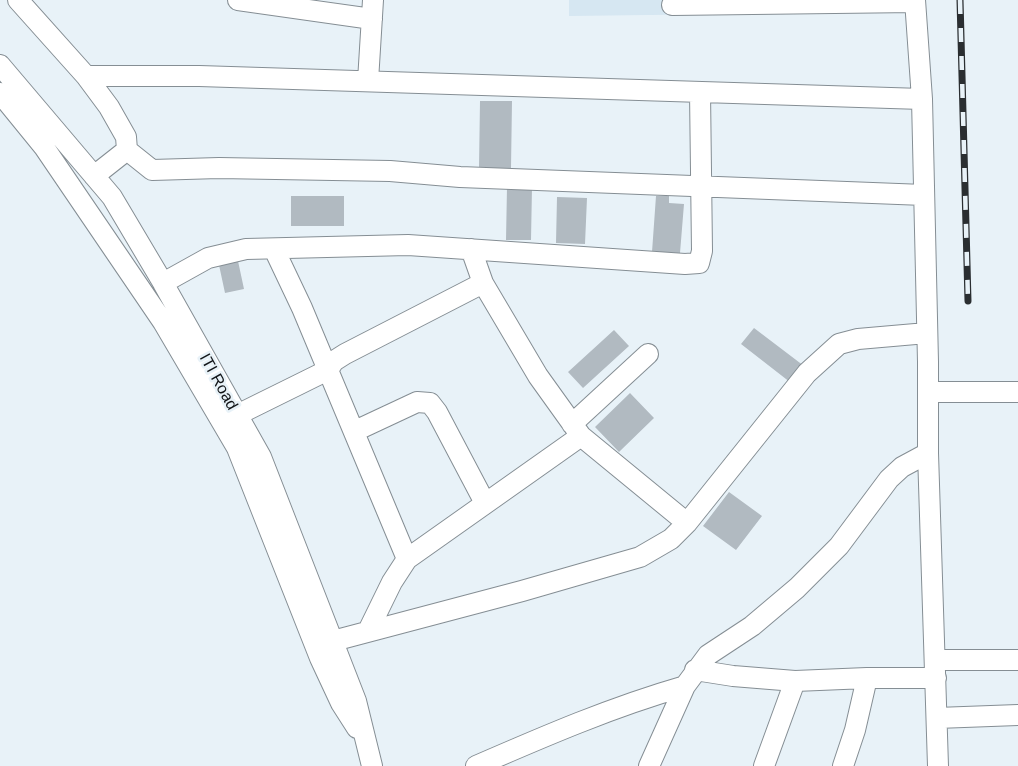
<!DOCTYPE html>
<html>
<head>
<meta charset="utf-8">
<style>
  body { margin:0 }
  canvas { display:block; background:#e8f2f8 }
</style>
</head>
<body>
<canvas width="1018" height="766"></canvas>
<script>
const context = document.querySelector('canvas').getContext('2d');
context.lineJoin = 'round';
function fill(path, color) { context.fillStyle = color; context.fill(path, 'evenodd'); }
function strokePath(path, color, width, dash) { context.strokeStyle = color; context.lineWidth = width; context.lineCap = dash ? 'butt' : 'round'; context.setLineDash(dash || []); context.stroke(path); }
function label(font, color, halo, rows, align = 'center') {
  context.font = font + ' Helvetica,sans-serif'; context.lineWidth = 5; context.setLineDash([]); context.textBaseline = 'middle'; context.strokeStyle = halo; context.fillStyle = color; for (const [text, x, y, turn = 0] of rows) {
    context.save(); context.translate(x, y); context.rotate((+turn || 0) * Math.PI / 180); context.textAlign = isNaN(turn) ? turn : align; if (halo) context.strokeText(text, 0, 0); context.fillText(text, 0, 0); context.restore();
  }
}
fill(new Path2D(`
  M569,0h244v13l-244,3z`), '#d6e7f2');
fill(new Path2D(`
  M480,101h32l-1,67h-32z
  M507,187h25l-1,53h-25z
  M291,196h53v30h-53z
  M656,196h13v7l15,1 -4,49 -28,-1z
  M557,197l30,1 -2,46 -29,-1z
  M238,261l6,28 -19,4 -6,-28z
  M754,328l54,41 -13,17 -54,-42z
  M614,330l15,16 -46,42 -15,-16z
  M630,393l24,25 -35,34 -24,-25z
  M729,492l33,24 -26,34 -33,-24z`), '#b1bac1');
const minor = new Path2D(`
  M18,0l68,76 23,31 17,30 1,13 25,20 67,-2 171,3 70,6 464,18
  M238,0l134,19
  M915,0l7,99 6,263v91l10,313
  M672,5l243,-3
  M0,65l112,132 51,86 98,174 95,244 16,65
  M86,76h113l723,23
  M368,81l5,-81
  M0,93l44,54 119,175 74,126 83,210 21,45 16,25
  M94,176l33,-26
  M274,249l28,59 105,251
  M471,249l12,34 55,93 43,60 106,87
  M163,283l45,-25 38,-9 162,-4 277,19 14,-1 3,-12 -2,-159
  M928,392h90
  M237,415l91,-45 6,-9 11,-7 138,-71
  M572,424l76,-70
  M355,431l62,-29 13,1 7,9 48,91
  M368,631l24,-49 15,-23 174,-123
  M333,641l189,-50 118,-34 31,-18 16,-16 120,-150 32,-29 19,-5 69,-6
  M935,660h83
  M695,670l38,6 62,5 72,-3h69
  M937,718l81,-3
  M476,766c69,-30 136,-59 209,-80
  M649,766l36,-80 23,-31 44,-29 45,-38 42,-42 50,-67 13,-12 26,-14
  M764,766l31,-85
  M843,766l12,-36 12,-52`);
strokePath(minor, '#858e94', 22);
strokePath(minor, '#fff', 20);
const rail = new Path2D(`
  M960,0l8,301`);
strokePath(rail, '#2a2e31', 7);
strokePath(rail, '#e8f2f8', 4.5, [14]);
label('16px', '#111417', '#e8f2f8', [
  ["ITI Road",218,382,61]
]);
</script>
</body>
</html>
